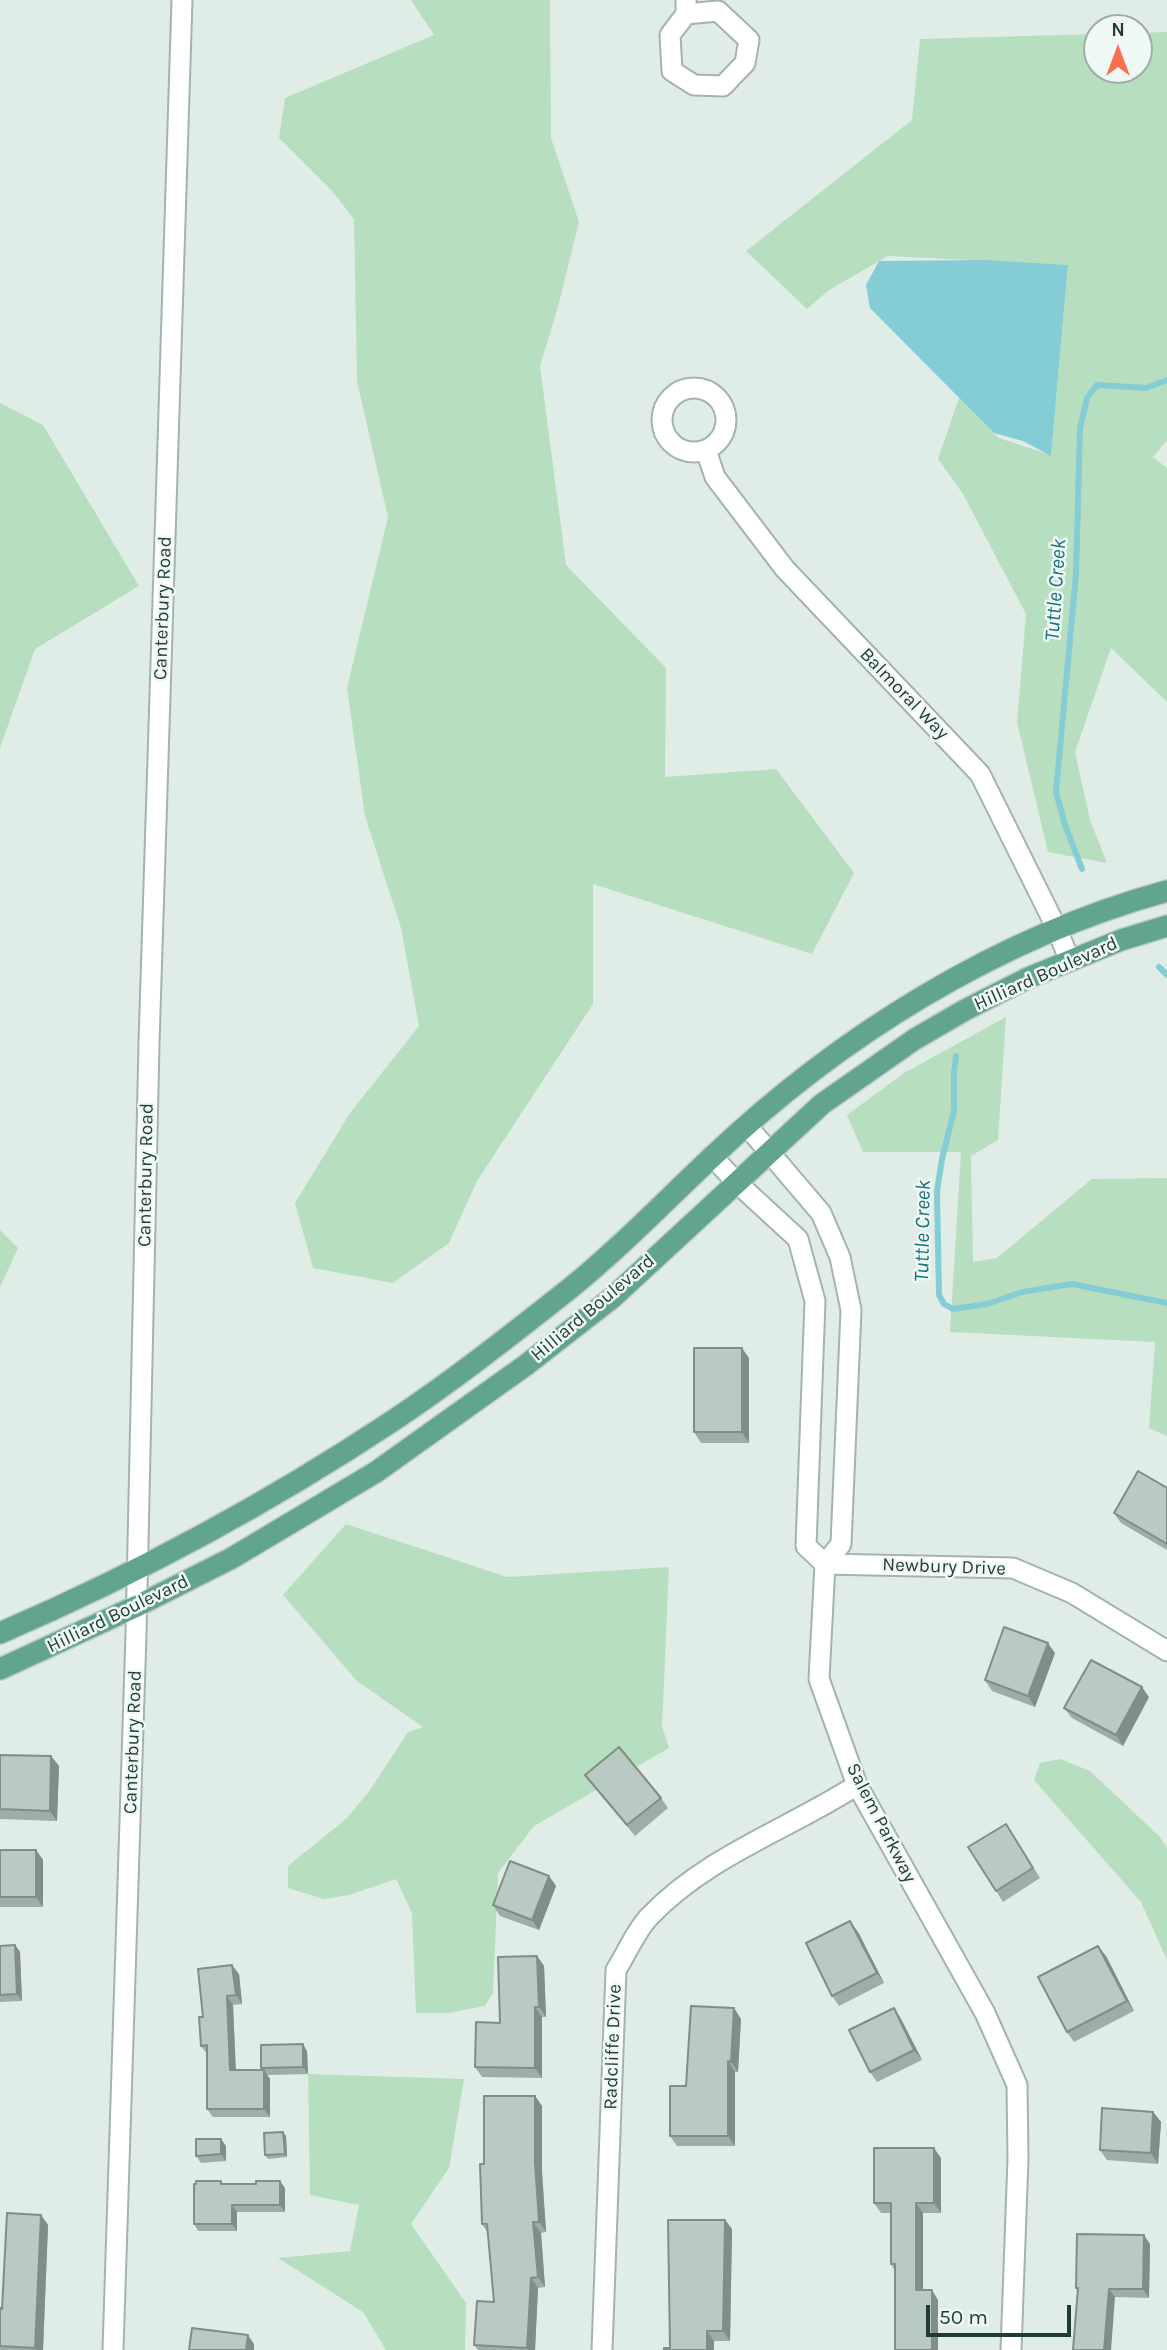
<!DOCTYPE html>
<html>
<head>
<meta charset="utf-8">
<style>
  body { margin:0 }
  #map { position:relative; width:1167px; height:2350px; overflow:hidden; background:#e0ece6; font-family:Karla,sans-serif }
  canvas { display:block }
  .north { position:absolute; left:1083px; top:14px; width:70px; height:70px; box-sizing:border-box; background:#f0f8f4; border:2px solid #9cada7; border-radius:50%; rotate:0deg; font-size:19px; font-weight:700; line-height:28px; text-align:center; color:#1f3d33 }
  .north::after { content:''; display:block; margin:auto; width:24px; height:32px; background:#fa6f4f; clip-path:polygon(50% 0,100% 100%,50% 72%,0 100%) }
  .scale { position:absolute; left:926px; top:2305px; width:145px; height:32px; box-sizing:border-box; border:4px solid #1f3d33; border-top:0; padding-left:9px; font-size:21px; line-height:24px; white-space:nowrap; color:#1f3d33; -webkit-text-stroke:5px #f0f8f4; paint-order:stroke }
</style>
</head>
<body>
<div id="map">
<canvas width="1167" height="2350"></canvas>
<div class="north">N</div>
<div class="scale">50 m</div>
</div>
<script>
const context = document.querySelector('canvas').getContext('2d');
context.lineJoin = 'round';
function fill(path, color) { context.fillStyle = color; context.fill(path, 'evenodd'); }
function strokePath(path, color, width, dash) { context.strokeStyle = color; context.lineWidth = width; context.lineCap = dash ? 'butt' : 'round'; context.setLineDash(dash || []); context.stroke(path); }
function label(font, color, halo, rows, align = 'center') {
  context.font = font + ' Karla,sans-serif'; context.lineWidth = 5; context.setLineDash([]); context.textBaseline = 'middle'; context.strokeStyle = halo; context.fillStyle = color; for (const [text, x, y, turn = 0] of rows) {
    context.save(); context.translate(x, y); context.rotate((+turn || 0) * Math.PI / 180); context.textAlign = isNaN(turn) ? turn : align; if (halo) context.strokeText(text, 0, 0); context.fillText(text, 0, 0); context.restore();
  }
}
fill(new Path2D(`
  M411,0h139l1,138 28,84 -21,85 -18,59 26,199 100,103 -1,109 111,-8 78,104 -42,81 -219,-70v120l-116,177 -28,62 -56,40 -80,-15 -18,-65 55,-90 69,-87 -18,-98 -36,-112 -18,-128 41,-171 -31,-136 -3,-162 -22,-28 -53,-53 6,-40 149,-63z
  M1167,32v408l-14,17 14,11v234l-56,-54 -36,104 15,68 17,43 -59,-11 -31,-130 9,-108 -63,-120 -25,-35 21,-61 40,40 52,17 17,-190 -180,-9 -59,34 -22,19 -61,-58 166,-131 8,-81 177,-5v36h42v-37z
  M0,403l43,22 96,161 -104,63 -35,99z
  M1006,1017l-8,123 -27,16 2,106 24,-4 95,-79 75,-1v258l-18,-8 6,-86 -205,-10 11,-180h-98l-16,-37 57,-42z
  M0,1230l18,18 -18,39z
  M346,1524l161,53 162,-10 -7,159 7,22 -135,78 -36,47 -5,120 -8,13 -37,7h-32l-4,-100 -16,-34 -47,16 -25,4 -36,-11v-22l59,-48 23,-28 38,-58 15,-5 -66,-46 -74,-86z
  M1060,1759l30,12 70,66 7,11v112l-26,-58 -107,-122 6,-17z
  M308,2074l156,5 -15,89 -38,56 55,79 -1,47h-79l-23,-38 -85,-54 72,-7 9,-46 -49,-10z`), '#b7dfbf');
fill(new Path2D(`
  M984,260l84,5 -17,191 -28,-15 -29,-8 -124,-125 -4,-23 13,-24z`), '#84cdd5');
strokePath(new Path2D(`
  M1082,869l-17,-44 -9,-33 20,-218 4,-146 7,-30 10,-13 49,3 21,-8
  M1159,967l8,8
  M956,1056l-2,16v39l-12,48 -5,32 2,104 5,9 9,5 34,-5 35,-12 50,-8 95,19`), '#84cdd5', 6);
const minor = new Path2D(`
  M686,0v14l-16,21 2,36 22,14 29,1 22,-23 4,-23 -31,-29 -32,3
  M662 420a32 32 0 1 1 64 0a32 32 0 1 1-64 0Z
  M706,450l9,27 70,92 195,205 77,155 12,30
  M747,1126l74,87 19,44 11,53 -10,234 -16,20
  M712,1156l24,26 62,57 17,62 -9,245 19,18
  M825,1564l-6,115 38,106 128,228 32,72 1,74 -7,191
  M825,1564l188,4 59,25 95,58
  M113,2350l23,-716 13,-591 33,-1043
  M602,2350l14,-380c11,-17 20,-40 34,-54 57,-60 139,-87 207,-131`);
const major = new Path2D(`
  M0,1633c137,-59 269,-130 394,-213 60,-40 117,-85 174,-130 51,-41 96,-88 144,-133 126,-120 286,-220 455,-266
  M0,1669l137,-63 95,-48 144,-86 150,-107 86,-67 210,-194 93,-65 50,-29 63,-32 93,-38 46,-14`);
strokePath(minor, '#a2b4ad', 23);
strokePath(major, '#c0c9c6', 24);
strokePath(minor, '#fff', 19);
strokePath(major, '#61a48f', 21);
fill(new Path2D(`
  M749,1358v85h-48l-7,-11z
  M1167,1488v62l-46,-27 -7,-10z
  M1055,1653l-20,54 -43,-16 -7,-11z
  M1149,1697l-26,49 -51,-28 -8,-10z
  M0,1755l51,1 8,10 -2,55 -57,-2z
  M585,1775l76,23 7,10 -33,28z
  M1013,1834l27,44 -37,24 -7,-11z
  M0,1850h36l7,10v47h-43z
  M549,1876l7,10 -17,44 -39,-14 -7,-11z
  M858,1932l26,51 -45,23 -7,-10z
  M15,1945l5,7 2,49 -22,1v-56z
  M537,1956l7,10 2,51h-4v61l-60,-1 -7,-10z
  M1106,1956l28,55 -60,31 -7,-10z
  M239,1974l3,30 -9,1 3,65h27l-2,-2 46,-17 1,23 -41,1 3,4v38h-57l-6,-8v-55l-6,-8 2,-29z
  M734,2008l7,11 -3,53h-3v74h-58l-7,-10 16,-50z
  M894,2008l7,11 21,41 -45,22 -7,-10z
  M535,2096l7,10v66l4,60 -5,1 4,54 -7,1 -3,62h-57l-4,-5 20,-43 -6,-69 -6,-9 2,-60z
  M1153,2112l8,10 -3,42 -51,-4 -7,-10z
  M286,2136l1,21 -19,2 -3,-4z
  M226,2146v15l-25,2 -5,-7z
  M941,2158v55h-18v77l15,10v50l-47,-86v-51h-10l-7,-10z
  M196,2184h27l62,4v24h-48v19h-39l-4,-7z
  M41,2215l7,10 -5,125h-43v-42l2,1z
  M725,2220l7,9 -2,112h-16v9l-44,-2z
  M1150,2244l-1,54 -34,-1 -37,-7 -2,-2z`), '#9eaea6');
fill(new Path2D(`
  M742,1348l7,10v85l-7,-11z
  M1048,1643l7,10 -20,54 -7,-11z
  M1142,1687l7,10 -26,49 -7,-11z
  M51,1756l8,10 -2,55 -7,-10z
  M36,1850l7,10v47l-7,-10z
  M549,1876l7,10 -17,44 -7,-10z
  M850,1921l8,11 26,51 -7,-10z
  M15,1945l5,7 2,49 -5,-7z
  M1098,1946l8,10 28,55 -7,-10z
  M537,1956l7,10 2,51 -7,-10z
  M232,1965l7,9 3,30 -6,-9z
  M227,1996l6,9 3,74 -6,-9z
  M535,2007l7,10v61l-7,-10z
  M734,2008l7,11 -3,53 -7,-10z
  M894,2008l7,11 21,41 -8,-10z
  M303,2044l4,7 1,23 -5,-7z
  M728,2061l7,11v74l-7,-10z
  M264,2070l6,9v38l-6,-8z
  M535,2096l7,10v66l4,60 -7,-10 -4,-60z
  M1153,2112l8,10 -3,42 -7,-11z
  M283,2132l3,4 1,21 -2,-3z
  M221,2139l5,7v15l-5,-7z
  M934,2148l7,10v55l-7,-10z
  M280,2181l5,7v24l-5,-7z
  M916,2203l7,10v87l-7,-10z
  M232,2205l5,7v19l-5,-7z
  M41,2215l7,10 -5,125h-6l-2,-2z
  M725,2220l7,9 -2,112 -7,-10z
  M533,2222l8,11 4,54 -7,-10z
  M1144,2235l6,9 -1,54 -6,-9z
  M531,2278l7,10 -3,62h-7l-1,-2z
  M1109,2289l6,8 -4,53h-7z
  M932,2290l6,10v50h-6z
  M707,2331l7,10v9h-7z
  M248,2335l6,9v6h-8z`), '#818d87');
const building = new Path2D(`
  M694,1348h48v84h-48z
  M1138,1471l29,17v56l-53,-31z
  M1004,1627l44,16 -20,53 -43,-16z
  M1091,1660l51,27 -26,48 -52,-27z
  M619,1747l42,51 -34,27 -42,-50z
  M0,1755l51,1 -1,55 -50,-2z
  M1006,1824l27,44 -37,23 -28,-44z
  M0,1850h36v47h-36z
  M510,1861l39,15 -17,44 -39,-15z
  M850,1921l27,52 -45,23 -26,-53z
  M15,1945l2,49 -17,1v-49z
  M1098,1946l29,55 -60,31 -29,-55z
  M537,1956l2,51h-4v61l-60,-1 1,-45 24,1 -2,-66z
  M232,1965l4,30 -9,1 3,74h34v39h-57v-64l-6,1 -2,-29h4l-5,-48z
  M691,2006l43,2 -3,54 -3,-1v75h-58v-50h16z
  M894,2008l20,42 -44,22 -21,-42z
  M303,2044v23l-42,1v-23z
  M484,2096h51v66l4,60h-6l5,55 -7,1 -4,70 -53,-3 3,-44 17,1 -7,-78h-5l-2,-60h4z
  M1102,2108l51,4 -2,41 -51,-3z
  M283,2132l2,22 -20,1 -1,-22z
  M196,2139h25v15l-25,2z
  M874,2148h60v55h-18v87h16v60h-37v-86h-4v-61h-17z
  M196,2181h25v3h35v-3h24v24h-48v19h-38v-40h2z
  M7,2213l34,2 -6,133 -35,-2v-38l2,1z
  M668,2220h57l-2,111h-16v19h-43v-2h6z
  M1077,2234l67,1 -1,54h-34l-5,61h-31l5,-62h-2z
  M192,2328l56,7 -2,15h-57z`);
fill(building, '#b8cac1');
strokePath(building, '#818d87', 2);
label('19px', '#1f3d33', '#f0f8f4', [
  ["Canterbury Road",163,608,-88],
  ["Balmoral Way",904,694,46],
  ["Hilliard Boulevard",1046,974,-24],
  ["Canterbury Road",146,1175,-89],
  ["Hilliard Boulevard",593,1308,-40],
  ["Newbury Drive",944,1567,2],
  ["Hilliard Boulevard",118,1614,-26],
  ["Canterbury Road",133,1742,-88],
  ["Salem Parkway",881,1823,63],
  ["Radcliffe Drive",613,2047,-88]
]);
label('italic 21px', '#16717d', '#f0f8f4', [
  ["Tuttle Creek",1056,590,-86],
  ["Tuttle Creek",923,1231,-89]
]);
</script>
</body>
</html>
